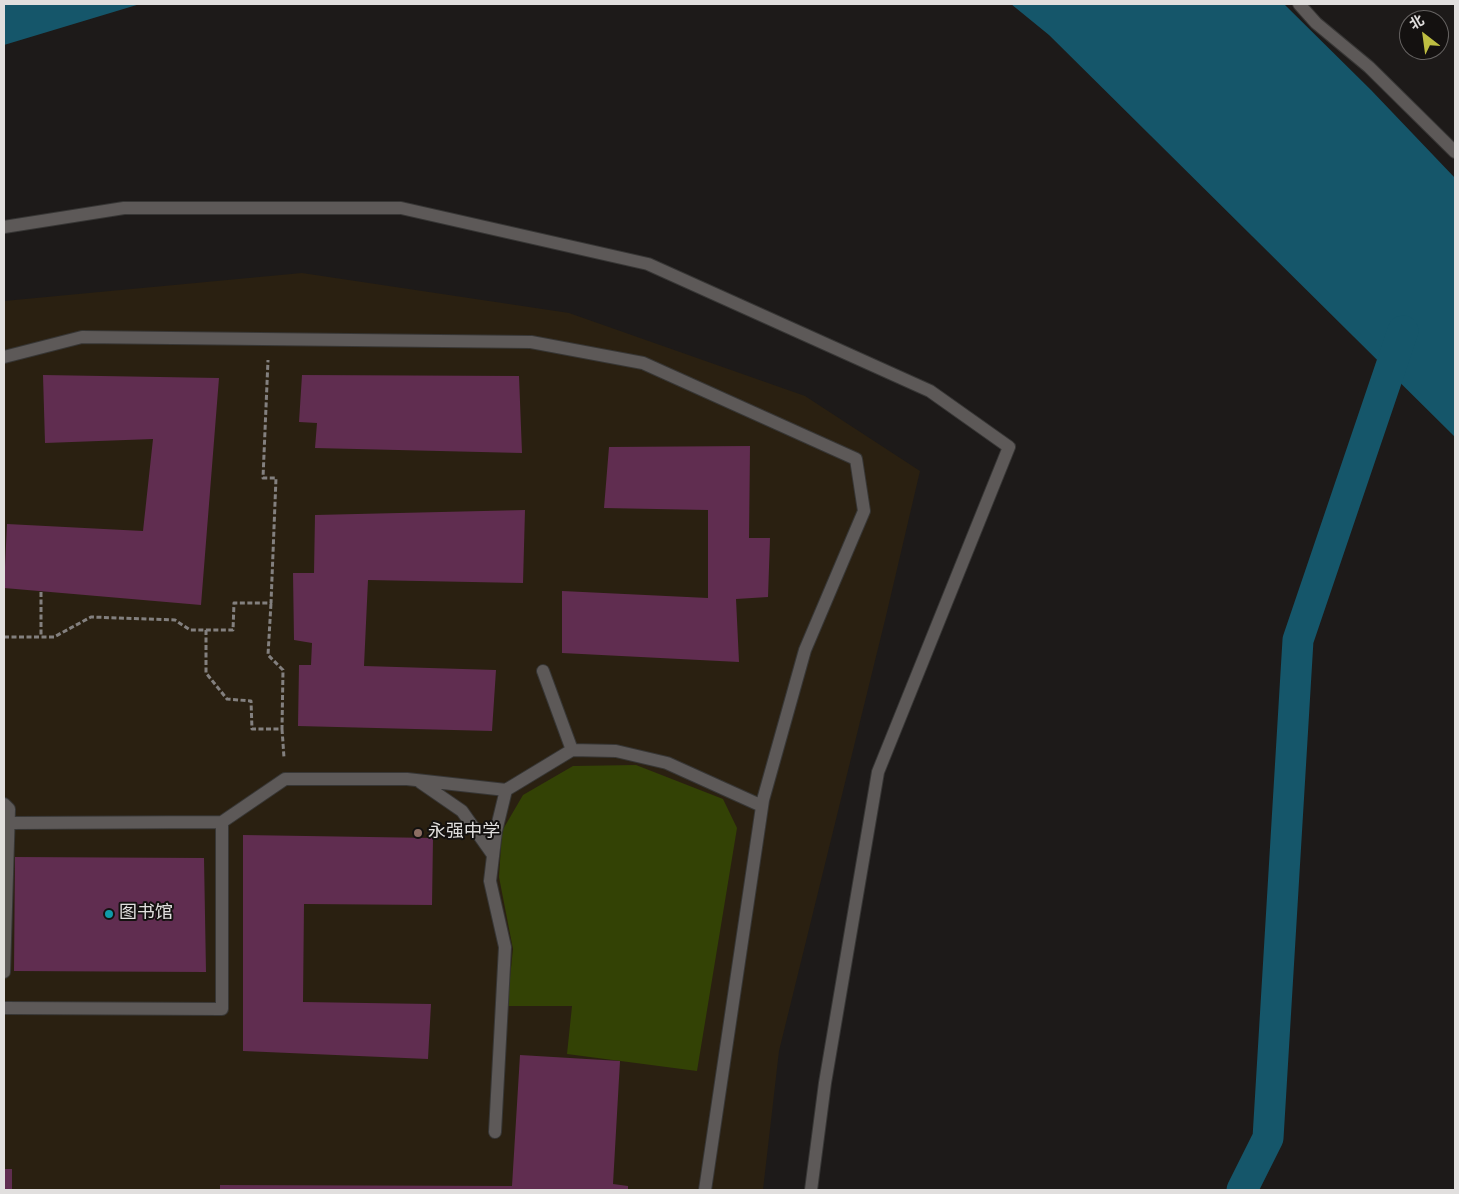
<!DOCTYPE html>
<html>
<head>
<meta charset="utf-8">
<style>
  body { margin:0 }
  #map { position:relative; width:1459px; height:1194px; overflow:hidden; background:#1d1a19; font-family:Spectral,"Noto Sans SC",serif }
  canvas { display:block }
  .frame { position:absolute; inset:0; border:5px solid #e1dfde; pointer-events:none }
  .north { position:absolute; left:1399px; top:10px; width:50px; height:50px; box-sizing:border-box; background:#141110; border:1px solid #666362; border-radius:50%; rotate:330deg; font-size:14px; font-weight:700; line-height:20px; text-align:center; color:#e1dfde }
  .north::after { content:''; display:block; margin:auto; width:18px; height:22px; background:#bebe42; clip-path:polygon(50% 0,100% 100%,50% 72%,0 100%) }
</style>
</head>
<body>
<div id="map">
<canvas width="1459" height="1194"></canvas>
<div class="frame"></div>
<div class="north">北</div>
</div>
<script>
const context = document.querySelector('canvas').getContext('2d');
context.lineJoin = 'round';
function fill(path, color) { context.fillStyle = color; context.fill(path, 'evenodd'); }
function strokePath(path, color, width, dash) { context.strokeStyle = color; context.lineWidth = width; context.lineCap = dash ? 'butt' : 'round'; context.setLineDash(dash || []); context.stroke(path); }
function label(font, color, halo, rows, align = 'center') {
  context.font = font + ' Spectral,"Noto Sans SC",serif'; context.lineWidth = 4; context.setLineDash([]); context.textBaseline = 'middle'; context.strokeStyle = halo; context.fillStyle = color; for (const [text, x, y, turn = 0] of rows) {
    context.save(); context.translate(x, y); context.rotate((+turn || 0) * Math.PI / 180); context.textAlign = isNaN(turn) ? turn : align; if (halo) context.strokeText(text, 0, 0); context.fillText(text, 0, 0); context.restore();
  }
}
fill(new Path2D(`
  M302,273l267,40 236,83 115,75 -34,145 -107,435 -16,139h-759v-889z`), '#2a2011');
fill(new Path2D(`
  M636,765l87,34 14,29 -40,243 -130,-17 5,-48h-65l6,-57 -14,-72 3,-46 21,-36 50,-29z`), '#334205');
fill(new Path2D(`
  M4,4h136l-136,41z
  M1011,4h273l87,86 84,88v259l-406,-402z`), '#15566a');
strokePath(new Path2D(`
  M1242,1190l26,-52 30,-498 105,-309`), '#15566a', 31);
fill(new Path2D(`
  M43,375l176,3 -18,227 -197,-17 3,-64 136,7 10,-92 -108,4z
  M302,375l217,1 3,77 -207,-5 2,-25 -18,-1z
  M750,446l-1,92h21l-2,59 -32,2 3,63 -177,-9v-62l146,7v-88l-104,-2 5,-61z
  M525,510l-2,73 -155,-3 -4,86 132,4 -4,61 -194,-5 1,-61h12l1,-22 -18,-3 -1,-67h21l1,-58z
  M243,835l190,3 -1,67 -128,-1 -1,98 128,2 -3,55 -185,-8z
  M15,857l189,1 2,114 -192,-1z
  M520,1055l100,6 -7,123 15,2v4h-408v-5l292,1z
  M4,1169h8v21h-8z`), '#602d50');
const minor = new Path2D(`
  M1299,4l17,19 53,44 86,85
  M4,227l120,-19h277l247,56 282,127 79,56 -131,325 -53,311 -14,107
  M4,357l78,-20 449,5 112,21 213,96 8,52 -59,139 -42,150 -58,390
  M572,750l44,1 51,12 95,43
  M420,782l42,29 31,44
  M4,804l5,5 -5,163
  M9,823l213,-1 63,-43h122l99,11 66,-40 -29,-79
  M4,1008l218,1v-187
  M495,1132l10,-185 -15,-66 6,-50 10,-41`);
strokePath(minor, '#373635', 14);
strokePath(new Path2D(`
  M41,592v45
  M206,630v43l21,26 24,2 1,28h30l1,-59 -15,-15 3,-52
  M4,637h50l37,-20 84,3 15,10h43l1,-27h37l5,-125h-13l5,-118
  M282,729l2,29`), '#83807f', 3, [5, 2.5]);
strokePath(minor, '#5d5958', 12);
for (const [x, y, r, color] of [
  [418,833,5,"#8d6e63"],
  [109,914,5,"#0f9aa8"]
]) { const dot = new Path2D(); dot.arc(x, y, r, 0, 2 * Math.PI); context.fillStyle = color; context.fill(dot); strokePath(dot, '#141110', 2); }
label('18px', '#e1dfde', '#141110', [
  ["永强中学",428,833],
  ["图书馆",119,914]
], 'left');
</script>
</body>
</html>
